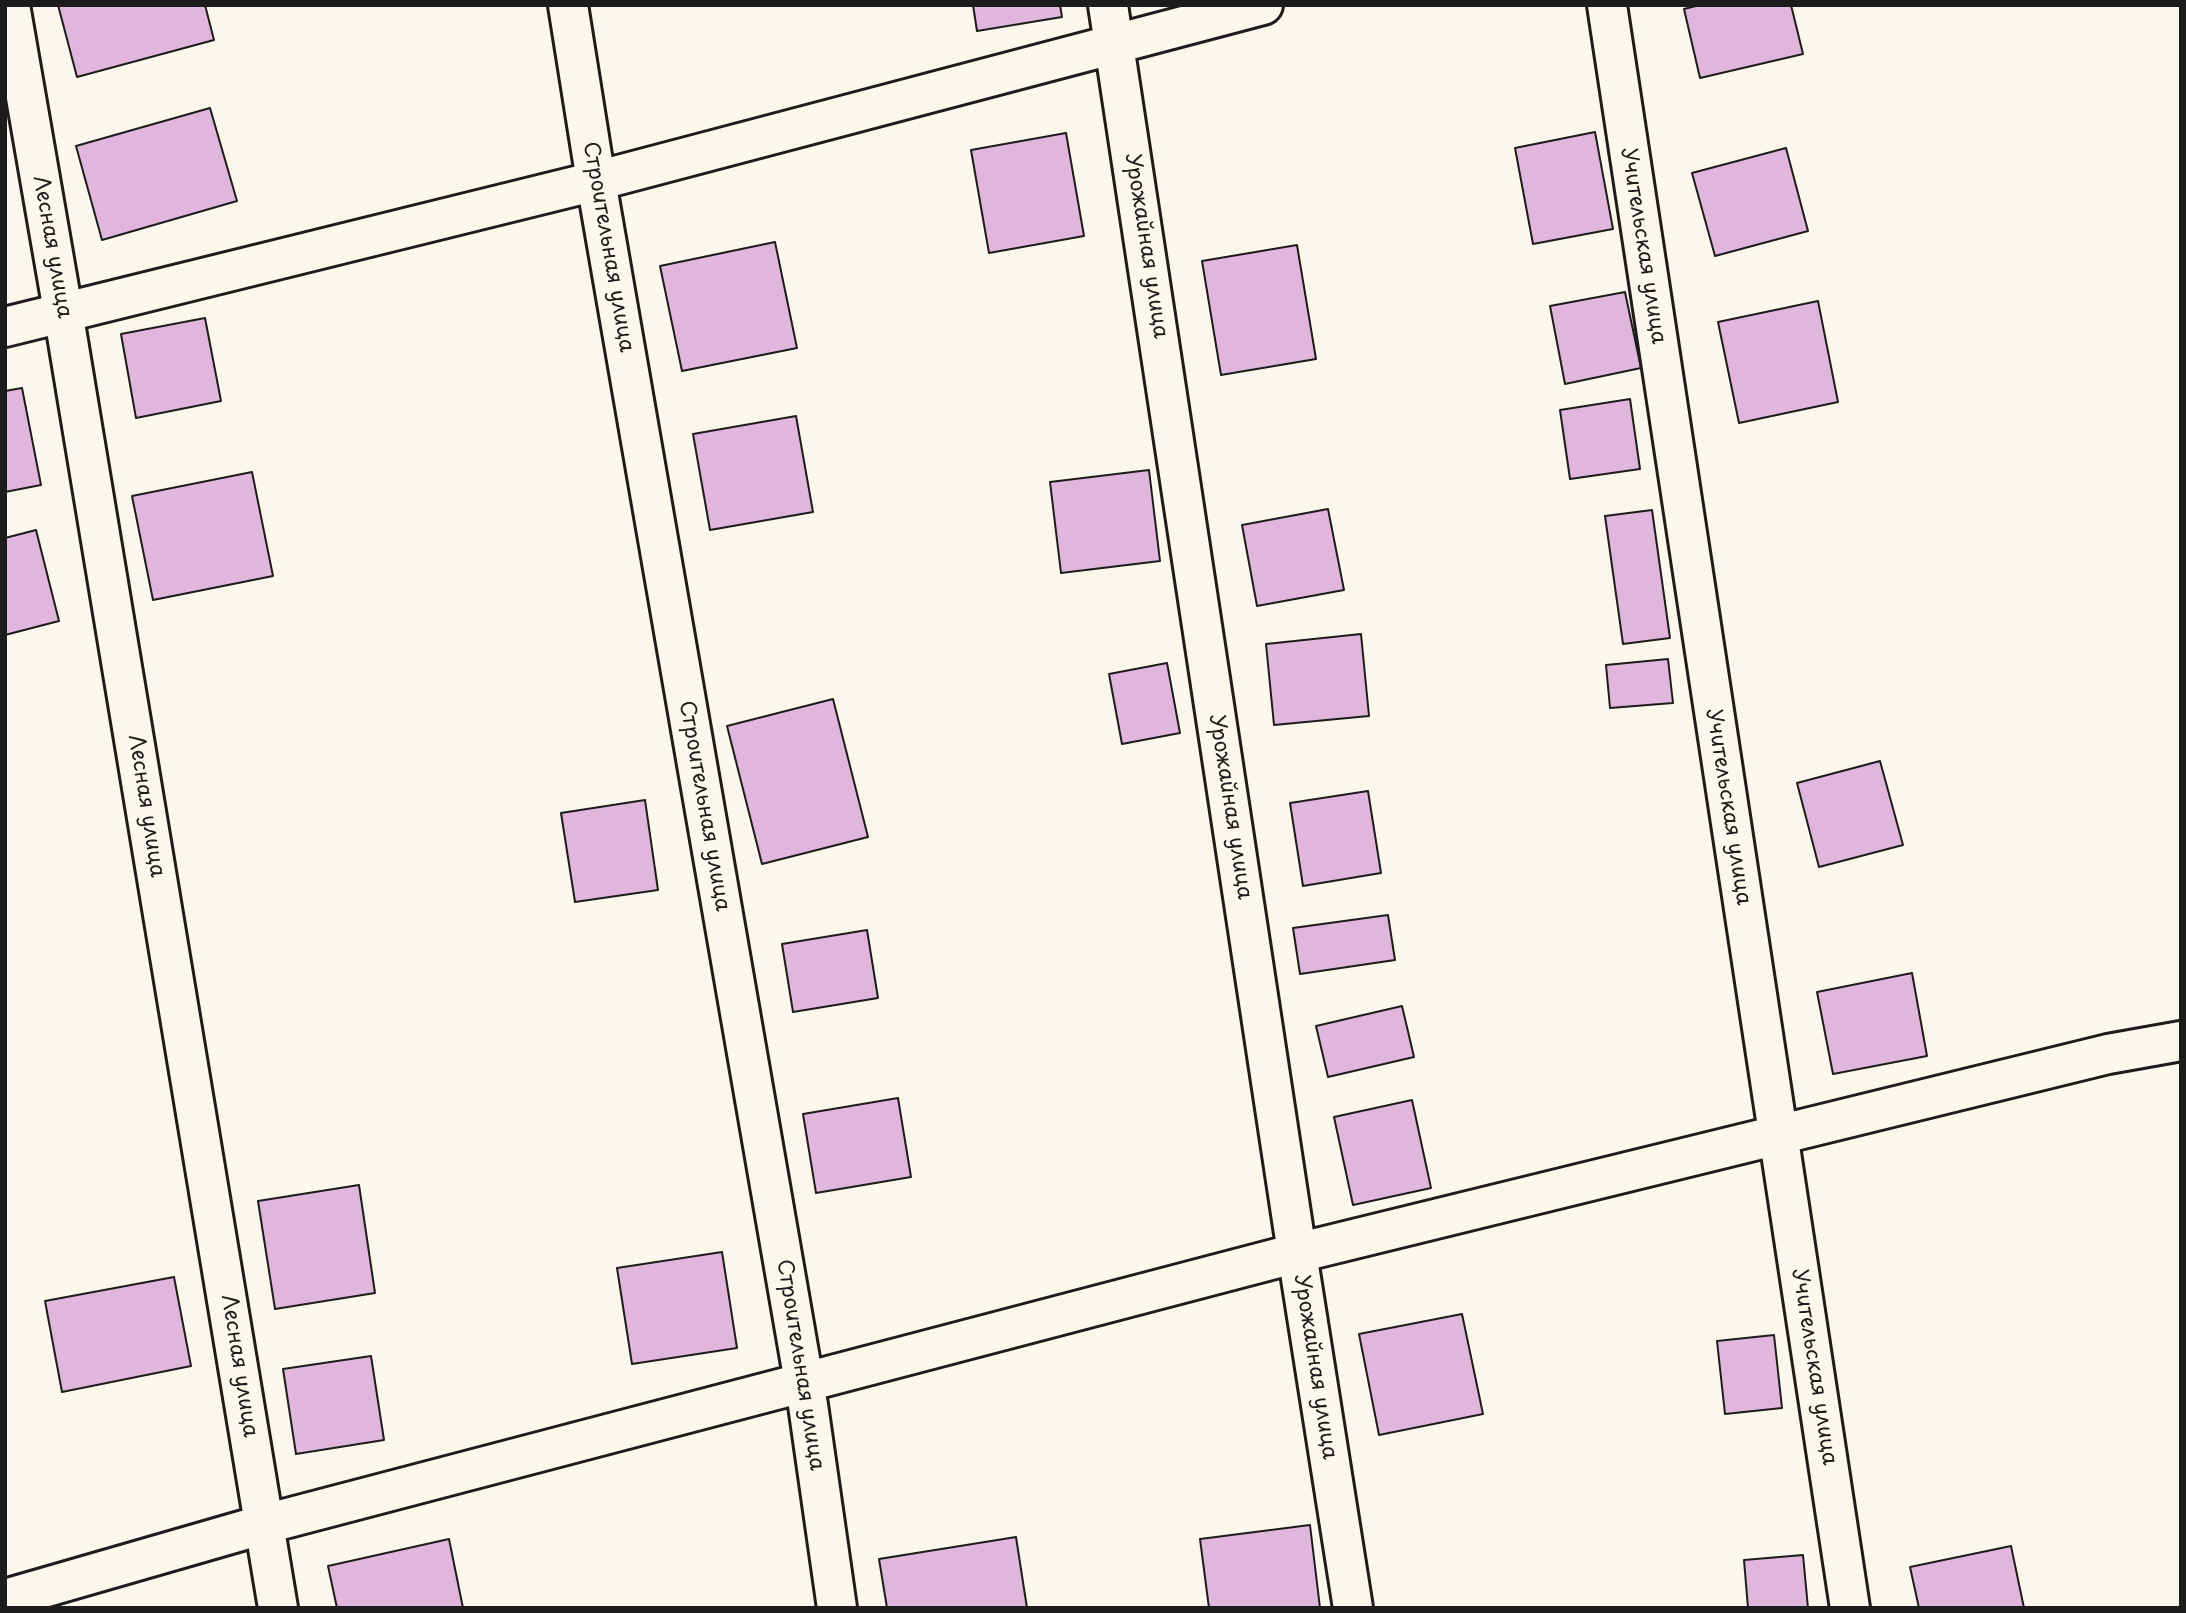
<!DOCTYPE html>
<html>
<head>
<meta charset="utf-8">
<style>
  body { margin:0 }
  #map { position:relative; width:2186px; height:1613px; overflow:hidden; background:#fbf7ec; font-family:"Playpen Sans",sans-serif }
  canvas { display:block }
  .frame { position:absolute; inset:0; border:7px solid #1c1c1c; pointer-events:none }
</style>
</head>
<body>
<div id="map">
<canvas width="2186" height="1613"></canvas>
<div class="frame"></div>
</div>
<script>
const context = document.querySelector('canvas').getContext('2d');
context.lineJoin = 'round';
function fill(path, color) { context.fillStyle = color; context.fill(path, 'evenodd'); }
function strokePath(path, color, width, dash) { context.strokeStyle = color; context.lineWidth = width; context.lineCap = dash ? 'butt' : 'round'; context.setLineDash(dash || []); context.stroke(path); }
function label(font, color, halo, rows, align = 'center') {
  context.font = font + ' "Playpen Sans",sans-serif'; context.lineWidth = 6; context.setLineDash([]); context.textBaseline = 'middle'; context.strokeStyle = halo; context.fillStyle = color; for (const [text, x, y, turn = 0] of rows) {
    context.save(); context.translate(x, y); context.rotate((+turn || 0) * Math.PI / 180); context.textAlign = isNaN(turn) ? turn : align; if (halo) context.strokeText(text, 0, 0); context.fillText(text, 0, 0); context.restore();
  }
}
const building = new Path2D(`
  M58,5h147l9,35 -137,37z
  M973,5h87l2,12 -85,14z
  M1700,5h91l12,49 -103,24 -16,-69z
  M210,108l27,93 -135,39 -26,-94z
  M1595,132l18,97 -80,15 -18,-96z
  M1066,133l18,103 -95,17 -18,-103z
  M1786,148l22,83 -93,25 -23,-83z
  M775,242l22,106 -115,23 -22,-105z
  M1297,245l19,114 -95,16 -19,-114z
  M1625,292l16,76 -76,16 -15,-78z
  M1818,301l20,101 -99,21 -21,-101z
  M205,318l16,83 -85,17 -15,-84z
  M22,388l19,97 -36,7v-101z
  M1630,399l10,70 -70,10 -10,-69z
  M796,416l17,96 -103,18 -17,-96z
  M1149,470l11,91 -99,12 -11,-91z
  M252,472l21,104 -120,24 -21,-104z
  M1328,509l16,81 -87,16 -15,-81z
  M1652,510l18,128 -47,6 -18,-128z
  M36,530l23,91 -54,14v-97z
  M1361,634l8,82 -95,9 -8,-81z
  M1668,659l5,44 -63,5 -4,-43z
  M1167,663l13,70 -58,11 -13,-70z
  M833,699l35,138 -106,27 -35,-138z
  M1880,761l23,84 -84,22 -22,-84z
  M1368,791l13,82 -78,13 -13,-83z
  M645,800l13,90 -83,12 -14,-89z
  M1388,915l7,45 -95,14 -7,-46z
  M867,930l11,68 -85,14 -11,-68z
  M1912,973l15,83 -94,18 -16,-82z
  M1402,1006l12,51 -86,20 -12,-51z
  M898,1098l13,79 -95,16 -13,-79z
  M1412,1100l19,88 -78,17 -19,-88z
  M359,1185l16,108 -100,16 -17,-108z
  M722,1252l15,96 -105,16 -15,-96z
  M174,1277l17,89 -129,26 -17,-91z
  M1462,1314l21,100 -104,21 -20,-101z
  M1774,1335l8,73 -57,6 -8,-73z
  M371,1356l13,84 -88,14 -13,-85z
  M1310,1525l10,83h-111l-9,-69z
  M1016,1537l11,71h-140l-8,-49z
  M449,1539l14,69h-126l-9,-42z
  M2011,1546l13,62h-105l-9,-41z
  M1803,1555l5,53h-60l-4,-48z`);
fill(building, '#e1b6dc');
strokePath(building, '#1c1c1c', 2);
const street = new Path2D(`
  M10,5l53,306 215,1297
  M568,5l28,176 212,1224 29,203
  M1108,5l189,1248 56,355
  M1607,5l243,1603
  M5,327l591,-146 667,-176
  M5,1599l260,-75 1032,-271 811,-199 73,-13`);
strokePath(street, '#1c1c1c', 44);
strokePath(street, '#fbf7ec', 38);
label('21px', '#1c1c1c', '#fbf7ec', [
  ["Урожайная улица",1146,246,81],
  ["Учительская улица",1643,246,81],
  ["Лесная улица",52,247,80],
  ["Строительная улица",608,247,80],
  ["Лесная улица",146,806,81],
  ["Строительная улица",704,806,80],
  ["Урожайная улица",1230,807,81],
  ["Учительская улица",1728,807,81],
  ["Строительная улица",800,1365,81],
  ["Лесная улица",239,1366,81],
  ["Урожайная улица",1315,1367,81],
  ["Учительская улица",1814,1367,81]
]);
</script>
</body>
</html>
